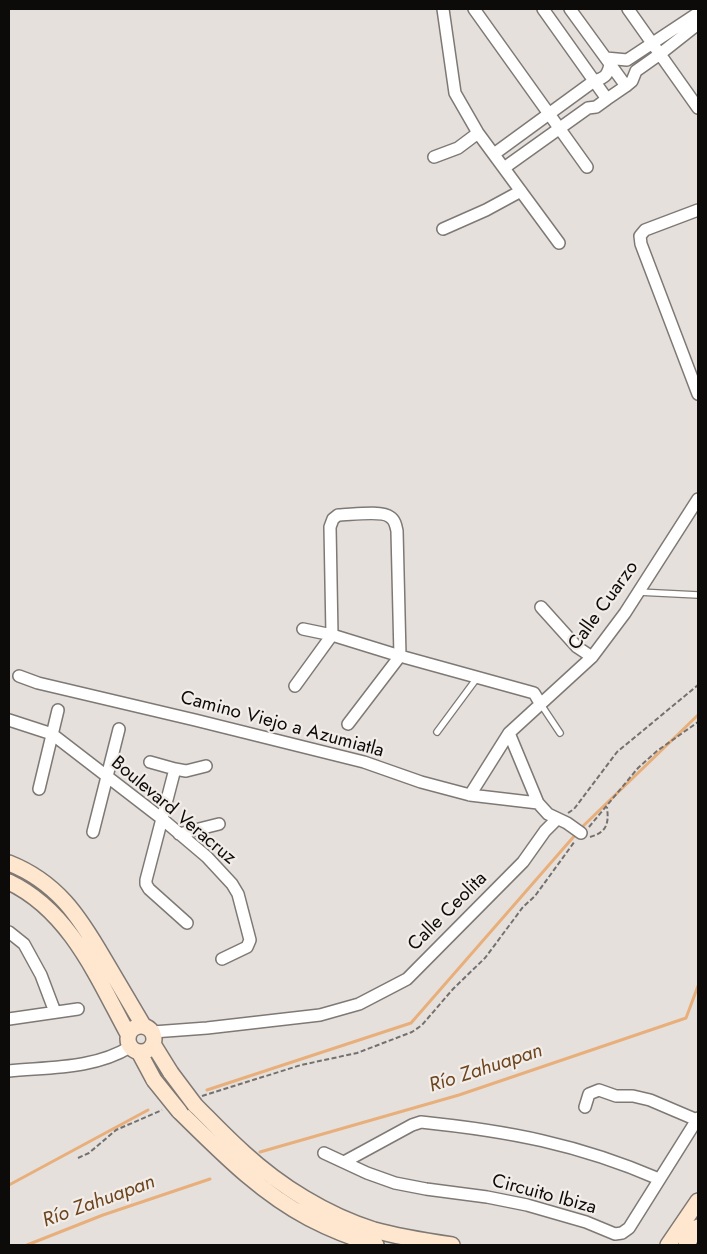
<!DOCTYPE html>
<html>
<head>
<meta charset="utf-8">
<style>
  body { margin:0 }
  #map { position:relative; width:707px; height:1254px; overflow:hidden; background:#e5e0dc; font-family:Jost,sans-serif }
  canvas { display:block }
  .frame { position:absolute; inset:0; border:10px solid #0d0b0a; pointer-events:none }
</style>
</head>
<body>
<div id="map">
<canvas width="707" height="1254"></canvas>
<div class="frame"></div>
</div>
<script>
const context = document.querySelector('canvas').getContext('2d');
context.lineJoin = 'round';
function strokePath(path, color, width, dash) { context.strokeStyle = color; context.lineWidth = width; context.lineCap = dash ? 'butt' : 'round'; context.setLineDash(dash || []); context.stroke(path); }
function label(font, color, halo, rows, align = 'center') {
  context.font = font + ' Jost,sans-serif'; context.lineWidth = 4.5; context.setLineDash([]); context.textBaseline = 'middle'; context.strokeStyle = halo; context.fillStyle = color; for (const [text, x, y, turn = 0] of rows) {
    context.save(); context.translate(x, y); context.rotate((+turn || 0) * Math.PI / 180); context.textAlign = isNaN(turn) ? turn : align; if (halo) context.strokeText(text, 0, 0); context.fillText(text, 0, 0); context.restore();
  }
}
strokePath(new Path2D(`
  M580,829l118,-114
  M207,1090l204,-67 165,-189
  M260,1152l199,-57 227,-77 12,-32
  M9,1185l139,-75
  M27,1245l76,-30 107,-36`), '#e8af7b', 3);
const lane = new Path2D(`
  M638,592l60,3
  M540,703l20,30
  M437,732l40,-54`);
const street = new Path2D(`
  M443,9l12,84 23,40 81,110
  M474,9l113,158
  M543,9l64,90 19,-13 -56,-77
  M628,9l70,99
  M606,58l21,2 71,-47
  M626,86l6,-5 4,-10 24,-17 38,-30
  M494,154l100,-73c11,-3 14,-6 16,-17
  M434,157l24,-9 20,-15
  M504,168l84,-60 8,-1 11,-8
  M698,210l-53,20 -5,6 1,8 57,150
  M443,229l43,-19 35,-19
  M541,607l36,40 15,10
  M303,629l29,6 68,21 134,37 6,10
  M19,676l19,7 157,37 169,42 57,20 49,13 68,8
  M295,686l37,-51 -2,-108 3,-8 5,-4c12,0 44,-5 52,2 5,3 6,9 7,14l3,125 -52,68
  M9,720l43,14 109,84 46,39 25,27 6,10 12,46 -3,7 -25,12
  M509,733l29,70 10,11 19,9 14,10
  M150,762l25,7
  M39,789l19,-79
  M470,795l39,-62 83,-76 33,-44 73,-114
  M93,832l26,-103
  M179,834l40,-10
  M187,923l-38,-34 -3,-5v-4l29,-111 11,2 20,-5
  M9,932l15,12 17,31 14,37
  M9,1019l69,-10
  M153,1032l54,-4 113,-13 39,-11 48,-25 116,-117 22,-31 12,-12
  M9,1071c40,-4 85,-2 121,-24
  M585,1107l4,-13 10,-4 17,6h17l17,4 47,20
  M324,1153l43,20 28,10 31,6 61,8 40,8 59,17 29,12 7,-1 7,-5 69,-110
  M344,1162l68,-37 9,-3c87,9 157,22 238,57`);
const secondary = new Path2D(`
  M9,863c48,19 70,53 95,96 13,22 26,44 39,66
  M9,882c61,29 88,95 119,152
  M128 1039a13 13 0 1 1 26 0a13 13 0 1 1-26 0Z
  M153,1044l18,29
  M139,1052l15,28
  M195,1105c16,16 32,33 49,48 36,33 82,62 130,77 25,7 51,11 78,15
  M179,1111c40,39 80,81 130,107 21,11 44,20 67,27
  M668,1245l30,-44
  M686,1245l12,-18`);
strokePath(lane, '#7e7975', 8);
strokePath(street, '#7e7975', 14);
strokePath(secondary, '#7e7975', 18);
strokePath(new Path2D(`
  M568,813l6,-4 43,-57 81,-67
  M589,827l49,-59 19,-17 41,-29
  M590,837c17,-5 19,-13 17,-30
  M202,1096l99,-31 56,-12 55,-21 10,-7 31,-36 32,-31 38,-51 12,-11 40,-55
  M78,1158l11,-5 27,-23 46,-20`), '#73706e', 2, [5, 2.5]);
strokePath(lane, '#fff', 5.5);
strokePath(street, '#fff', 11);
strokePath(secondary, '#ffe6ce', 15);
const secondaryBridge = new Path2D(`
  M171,1073l24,32
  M154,1080l25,31`);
strokePath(secondaryBridge, '#7e7975', 18, []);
strokePath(secondaryBridge, '#ffe6ce', 15);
label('19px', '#0d0b0a', '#f2ede9', [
  ["Calle Cuarzo",604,606,-54],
  ["Camino Viejo a Azumiatla",282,725,15],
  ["Boulevard Veracruz",173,811,40],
  ["Calle Ceolita",448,912,-45],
  ["Circuito Ibiza",544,1195,15]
]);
label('italic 20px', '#6c451f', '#f2ede9', [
  ["Río Zahuapan",486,1069,-18],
  ["Río Zahuapan",99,1202,-20]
]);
</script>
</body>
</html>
